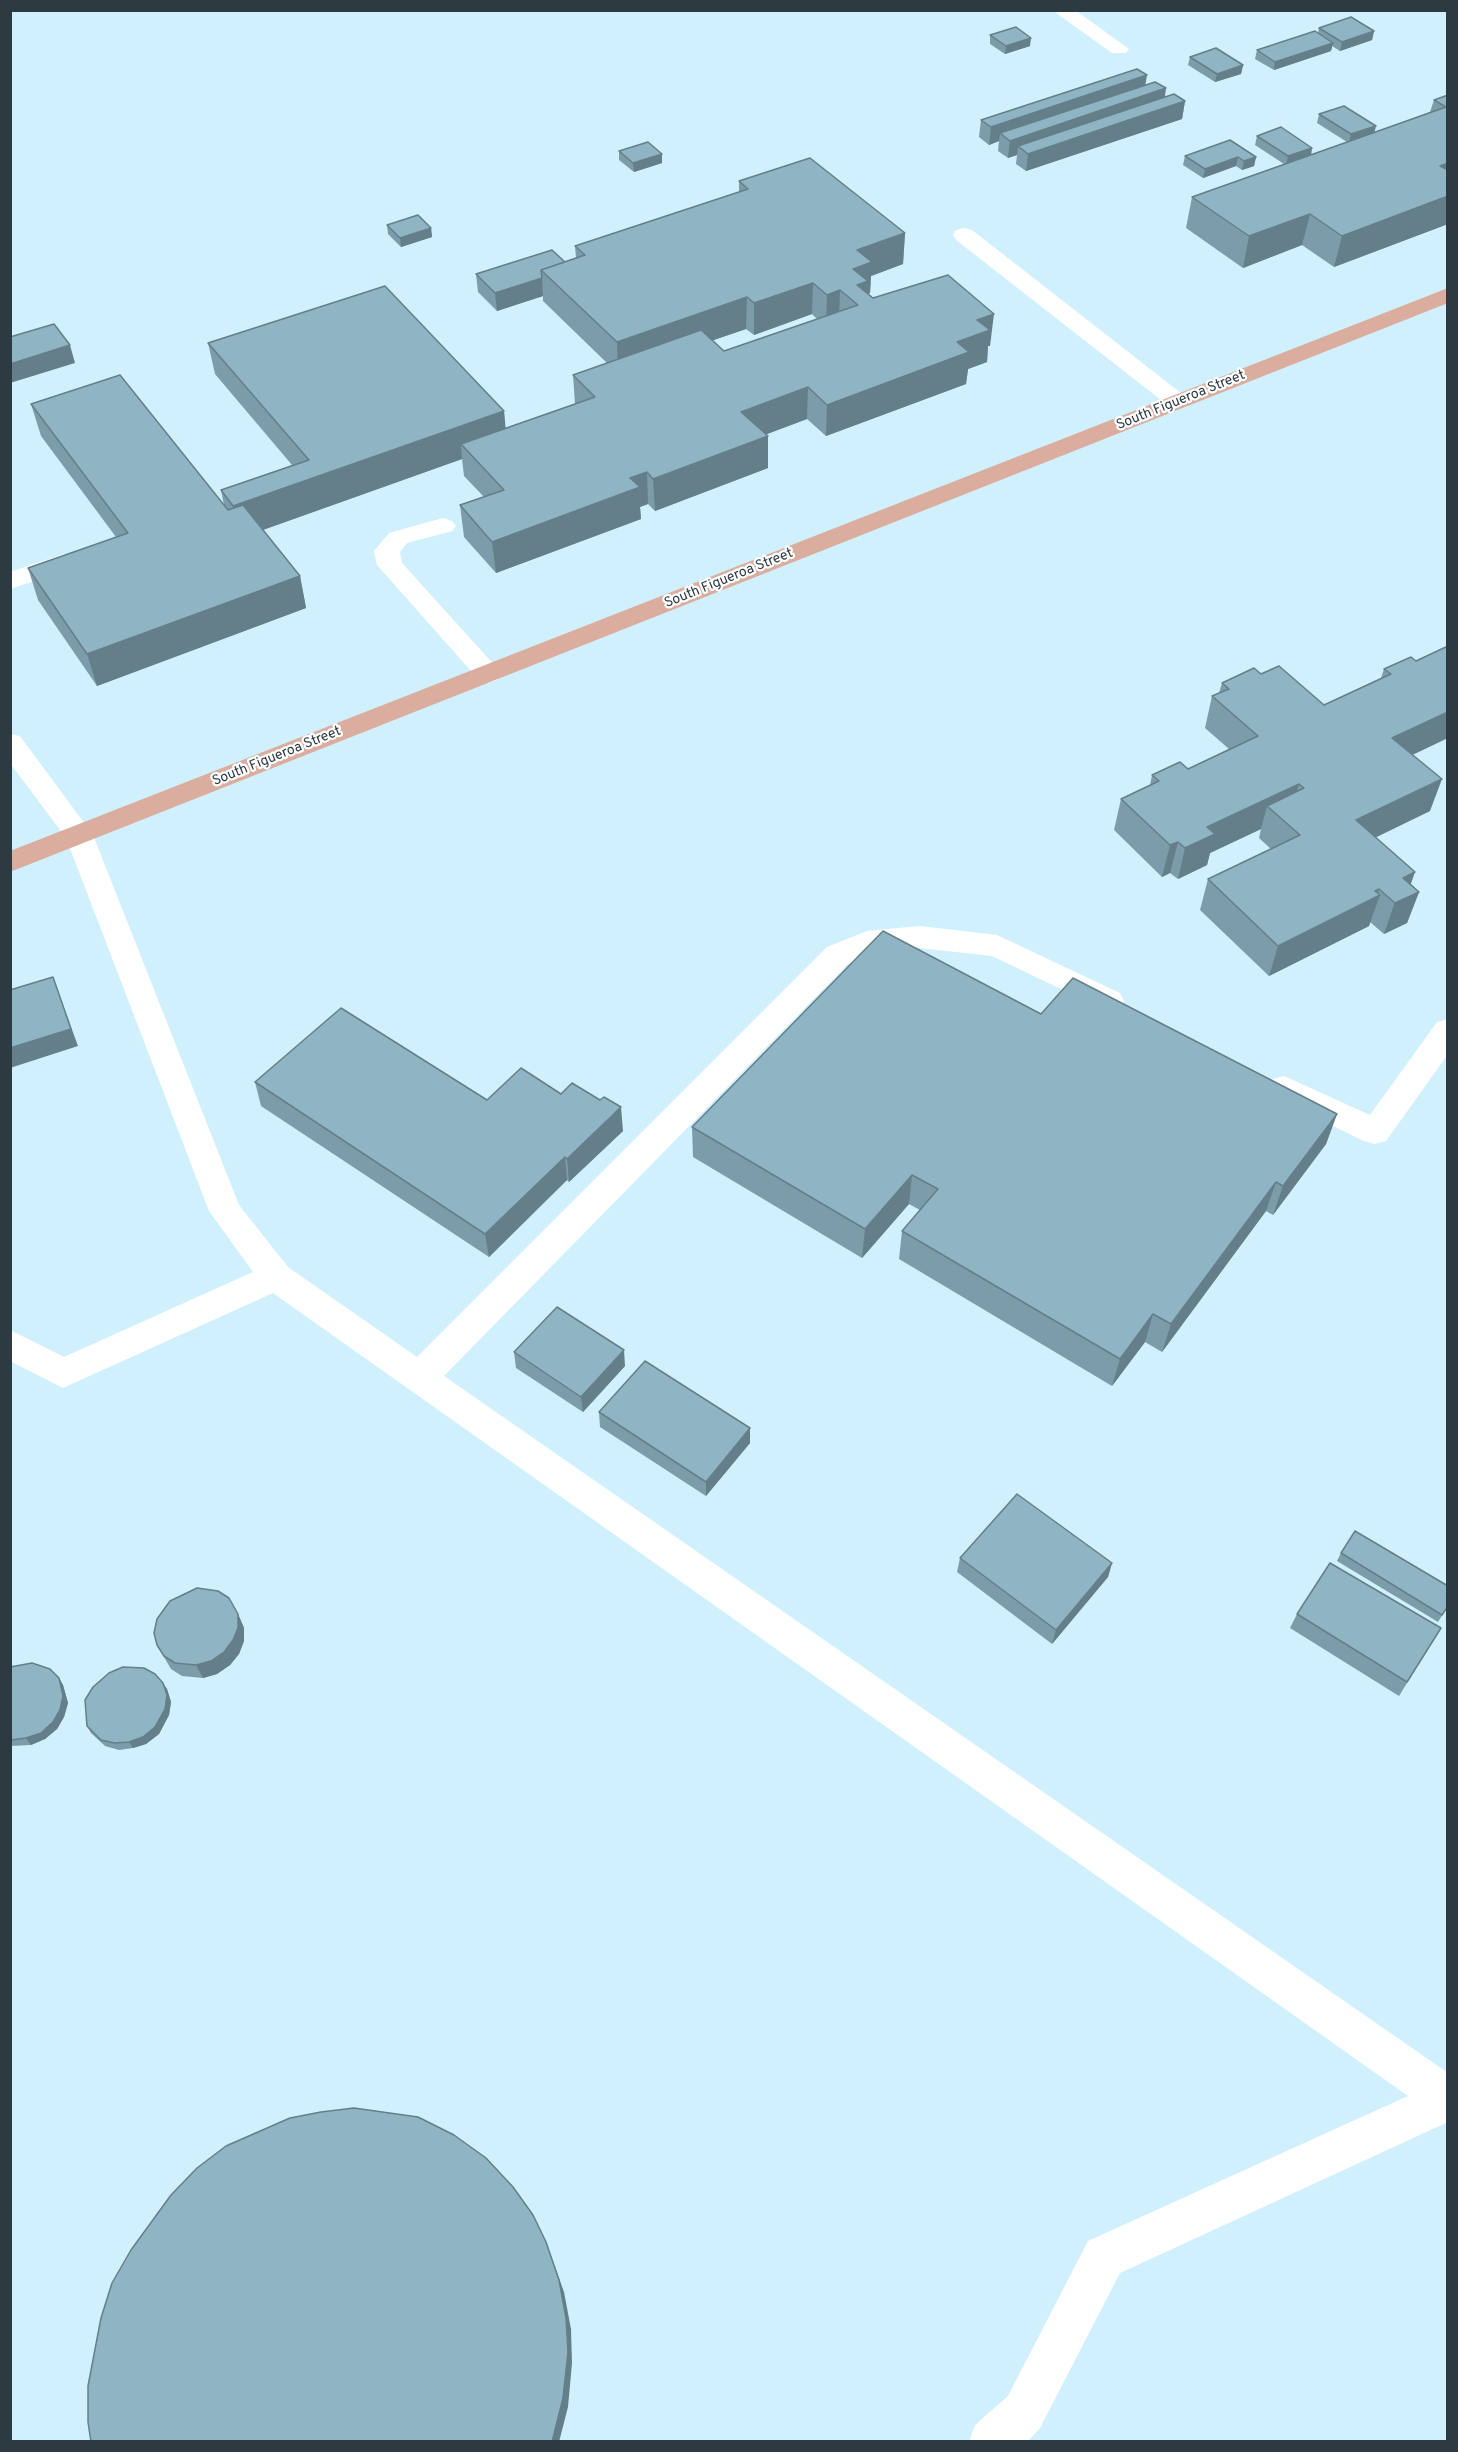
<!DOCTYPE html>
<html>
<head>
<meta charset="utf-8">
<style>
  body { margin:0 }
  #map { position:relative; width:1458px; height:2452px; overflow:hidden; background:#d1f0fd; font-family:Overpass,sans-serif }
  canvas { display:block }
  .frame { position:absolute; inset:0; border:12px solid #2b3b41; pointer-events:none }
</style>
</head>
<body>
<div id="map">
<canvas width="1458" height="2452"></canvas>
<div class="frame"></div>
</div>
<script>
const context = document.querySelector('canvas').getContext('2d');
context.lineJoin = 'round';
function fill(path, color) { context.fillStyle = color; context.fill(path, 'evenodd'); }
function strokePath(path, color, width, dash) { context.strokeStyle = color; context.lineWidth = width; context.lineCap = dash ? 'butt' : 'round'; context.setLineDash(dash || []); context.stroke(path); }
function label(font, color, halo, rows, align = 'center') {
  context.font = font + ' Overpass,sans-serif'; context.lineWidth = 4.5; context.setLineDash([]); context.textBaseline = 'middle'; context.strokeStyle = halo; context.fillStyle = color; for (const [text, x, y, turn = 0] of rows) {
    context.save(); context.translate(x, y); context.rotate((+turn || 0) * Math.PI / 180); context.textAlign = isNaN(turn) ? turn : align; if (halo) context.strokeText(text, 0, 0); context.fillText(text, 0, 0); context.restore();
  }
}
fill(new Path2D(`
  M1052,10h23l54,39 -3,4h-14z
  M964,228l8,2 214,167 4,5 -4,5 -8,2 -8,-2 -214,-167 -3,-5 3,-5z
  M443,518l9,3 4,5 -4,5 -45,12 -7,9 2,11 95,105 4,6 -4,6 -9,3 -9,-3 -102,-115 -3,-14 15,-18z
  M64,554l9,2 4,6 -4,6 -63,21v-17z
  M10,734l10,2 73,99 146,370 49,62 129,90 410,-410 40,-16 53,-5 77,9 123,58 4,8 -4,8 -11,3 -117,-56 -72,-8 -49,4 -22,11 -405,413 1004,697v49l-328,151 -80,155 -13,14h-58l6,-17 33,-29 80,-155 320,-145 -1135,-803 -210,95 -53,-27v-31l54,27 189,-85 -44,-61 -143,-373 -56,-75z
  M1448,1019v35l-62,87 -11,3 -11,-3 -91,-44 -5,-9 5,-9 11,-3 86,39 67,-93z`), '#fff');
fill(new Path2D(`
  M1448,288v15l-1438,569v-21z`), '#daad9e');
fill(new Path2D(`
  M1319,28l55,3 -2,9 -32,11 -8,-5 -1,5 -57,19 -19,-11 2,-9 61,-17z
  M990,35l40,11 -25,8 -15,-10z
  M1190,57l53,8 -2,9 -26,8 -27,-17z
  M1145,85l21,3 -1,9 20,4 -3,18 -156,52 -10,-7 1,-9 -9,3 -10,-7 1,-10 -10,4 -10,-8 2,-17z
  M1448,95v129l-114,43 -32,-22 -59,23 -57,-40 6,-31 92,-33 -29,-19 2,-9 54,19 36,-13 -30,-19 2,-9 56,18 55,-20 4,-12z
  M619,151l43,3v9l-28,9 -15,-12z
  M1185,156l71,1 -2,9 -12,4 -6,-4 -33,12 -20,-13z
  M739,181l166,52 -2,31 -32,12 -1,17 -2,1 5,4 117,48h-2l-1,16 -19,7 -2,15 -140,52 -19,-17 -41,15 2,2v32l-113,43 -7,-7 -8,3 1,12 -145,54 -32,-36 -4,-32 24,-8 -20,-21 -2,-17 -199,71 37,46 6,32 -209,78 -59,-86 -10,-32 88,-31 -75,-101 -10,-32 193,101 -3,-15 71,-25 -77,-91 -7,-31 296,68 1,17 70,-24 -2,-29 34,-12 -64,-62v-5l-46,15 -19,-19 -2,-18 89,-12 11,-4 -1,-12 164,-54zM812,314l5,5 -93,32 -11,-11 33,-11 8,6z
  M387,225l44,3 1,9 -31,10 -13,-13z
  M1411,657l1,98 18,56 -55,26 36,47 8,8 -12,31 -23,11 -14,-12 -1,4 -100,50 -69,-66 8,-31 63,-30 -12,-11 2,-9 -51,24 -3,12 -29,14 -8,-6 -8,4 -48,-47 7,-31 29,-14 2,-10 36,-6 41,-20 -24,-21 7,-32 7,-3 3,-10 39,-9 63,31 57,-27 3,-9z
  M1041,1014l296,100 -11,30 -53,71 -7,-4 -104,141 -17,-10 -33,44 -213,-127 3,-28 18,-21 -11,-6 -47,54 -169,-101 -1,-30z
  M255,1082l232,18 74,-6 62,37 -54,51 -2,-2 -78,77 -228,-151z
  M514,1352l111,14 -42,46 -67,-44z
  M599,1412l151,31 -44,53 -106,-69z
  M1341,1553l107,53 -10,16 -101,-61z
  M960,1558l152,5 -4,14 -56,67 -95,-72z
  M238,1614l6,14v13l-5,13 -9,11 -13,9 -14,4 -21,-2 -11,-7 -14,-24z
  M1297,1614l144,14 -42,68 -109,-68z
  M10,1667l49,11 4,7 5,18 -4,14 -7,12 -12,10 -14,6 -21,1z
  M167,1689l4,13 -2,13 -10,19 -13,10 -13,4 -14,2 -14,-4 -14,-13 -4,-7z`), '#7b9ca9');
fill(new Path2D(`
  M1374,31l-2,9 -32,11 2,-9z
  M1031,38l-1,8 -25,8 1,-8z
  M1333,43l-2,8 -57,19 1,-8z
  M1243,65l-2,9 -26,8 2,-8z
  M1147,75l-3,18 -144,40 -1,8 -10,4 2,-18z
  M1166,88l-3,17 -145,41 -1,9 -9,3 2,-17z
  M1185,101l-3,18 -156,52 2,-17z
  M1376,126l-2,8 -25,9 2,-9z
  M1312,148l-1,9 -25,8 2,-9z
  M662,154v9l-28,9 -1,-9z
  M1238,157l-2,9 -33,12 2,-9z
  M1256,157l-2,9 -12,4 2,-9z
  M1448,163v28l-8,-25z
  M1448,196v28l-114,43 8,-31z
  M1310,214l-8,31 -59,23 6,-32z
  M431,228l1,9 -31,10 -1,-9z
  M905,233l-2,31 -32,12 -1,17 -19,7 2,-31 4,-19z
  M542,278l1,18 -46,15 -2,-18z
  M813,283l-1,31 -58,21v-32z
  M840,290l-1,31 -13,5 1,-31z
  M747,297l-1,32 -128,44 -1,-31z
  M994,314l-4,32h-2l-1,16 -19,7 -2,15 -140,52 1,-31 130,-63 20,-22z
  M70,345l5,18 -65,20v-19z
  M808,387l-1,32 -66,25v-32z
  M504,411l3,32 -46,1 1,15 -222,79 -7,-32z
  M768,436v32l-113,43 -2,-32z
  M647,472l1,32 -8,3 1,12 -145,54 -4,-31 138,-64z
  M300,576l6,32 -209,78 -10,-32z
  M1448,712v26l-67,32 11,-32z
  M1442,779l-12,32 -84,41 10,-32z
  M1299,784l-9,31 -23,-9 -6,23 -51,24 -3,12 -29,14 7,-31 22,-21z
  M1178,842l-8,31 -8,4 8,-32z
  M1415,872l-9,26 13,-6 -12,31 -23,11 19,-56z
  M1379,889l-2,7 3,-1 -11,31 -100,50 9,-30z
  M59,994l19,52 -68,22v-20z
  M621,1107l2,24 -54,51 -2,-23z
  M1337,1114l-11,30 -53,71 10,-29z
  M565,1157l2,23 -78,77 -4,-23z
  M912,1175l-3,29 -47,54 3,-29z
  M1276,1182l-10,29 -104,141 9,-28z
  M1153,1314l-8,28 -33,44 8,-27z
  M624,1350l1,16 -42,46 -2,-15z
  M750,1428v15l-44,53v-14z
  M1112,1563l-4,14 -56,67 4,-14z
  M238,1614l6,14v13l-5,13 -9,11 -13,9 -14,4 -7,-13z
  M59,1678l4,7 5,18 -4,14 -7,12 -12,10 -14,6 -5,-7z
  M163,1683l4,6 4,13 -2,13 -10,19 -13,10 -13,4 -4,-6z
  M546,2242l18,50 7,37 1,34 -4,44 -9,35h-7z`), '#647f89');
const building = new Path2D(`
  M1351,17l23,14 -32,11 -23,-14z
  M1016,27l15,11 -25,8 -16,-11z
  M1315,31l18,12 -58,19 -18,-12z
  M1216,48l27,17 -26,9 -27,-17z
  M1137,69l10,6 -156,52 -10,-7z
  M1155,82l11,6 -156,53 -10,-8z
  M1174,94l11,7 -157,53 -10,-8z
  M1448,95v68l-8,3 8,4v26l-106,40 -32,-22 -61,22 -57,-39 254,-90 -12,-7z
  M1344,106l32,20 -25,8 -32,-20z
  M1281,127l31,21 -24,8 -31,-20z
  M1230,140l26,17 -12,4 -6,-4 -33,12 -20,-13z
  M648,142l14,12 -29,9 -14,-12z
  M810,158l95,75 -48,17 15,12 -19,7 15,12 -11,4 16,13 75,-23 46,39 -17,6 13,10 -33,12 12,10 -142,53 -19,-18 -67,25 27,24 -115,43 -6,-7 -17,6 10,9 -148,55 -32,-37 44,-15 -43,-46 134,-47 -22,-22 128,-45 23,21 134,-46 -18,-15 -13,5 -14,-12 -59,20 -7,-6 -130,45 -76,-72 44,-15 -10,-9 173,-57 -9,-8z
  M418,215l13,13 -31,10 -13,-13z
  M552,250l13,12 -24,8 1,8 -47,15 -19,-19z
  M385,286l119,125 -271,95 -12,-16 88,-30 -101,-117z
  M54,324l16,21 -60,19v-27z
  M120,375l108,135 15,-5 57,71 -213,78 -59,-86 100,-35 -97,-129z
  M1448,646v66l-56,26 50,41 -86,41 59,52 -12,6 16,14 -24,11 -16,-14 -4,2 5,4 -102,51 -70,-67 92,-44 -33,-29 37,-18 -5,-4 -92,43 8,7 -30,14 -7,-6 -8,3 -49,-46 38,-18 -7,-6 28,-13 8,7 70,-33 -46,-40 17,-7 -7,-6 32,-15 7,6 18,-8 45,39 67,-31 -7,-5 27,-12 5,4z
  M883,931l158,83 32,-36 264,136 -54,72 -7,-4 -105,142 -18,-10 -33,45 -218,-128 36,-42 -26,-14 -47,54 -173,-102z
  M53,977l18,52 -61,19v-58z
  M341,1008l146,92 34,-32 40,26 11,-11 28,17 4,-3 17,10 -54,52 -2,-2 -80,77 -230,-152z
  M557,1307l67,43 -43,47 -67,-45z
  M645,1361l105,67 -44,54 -107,-70z
  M1017,1494l95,69 -56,67 -96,-72z
  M1355,1531l93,55v20l-6,9 -101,-62z
  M1330,1563l111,65 -34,54 -110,-68z
  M197,1588l21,3 11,7 9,16v14l-5,12 -9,12 -13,9 -15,4 -21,-2 -11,-7 -7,-11 -3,-12 3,-14 13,-18z
  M32,1663l18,6 9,9 4,18 -3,14 -7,12 -12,11 -15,5 -16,2v-73z
  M123,1667l21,1 11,6 8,9 4,12 -2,14 -10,18 -12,10 -14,5 -14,1 -14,-3 -14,-14 -2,-26 8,-13 16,-14z
  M354,2108l64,9 36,18 32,23 27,29 20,28 13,27 13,38 7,38 2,34 -5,46 -11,44h-461l-3,-20v-36l13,-68 11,-35 19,-33 40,-55 26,-27 29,-22 64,-28 31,-6z`);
fill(building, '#8fb5c4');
strokePath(building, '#647f89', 1.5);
label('14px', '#2b3b41', '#fff', [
  ["South Figueroa Street",1181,401,-22],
  ["South Figueroa Street",729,579,-22],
  ["South Figueroa Street",277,757,-22]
]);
</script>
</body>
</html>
